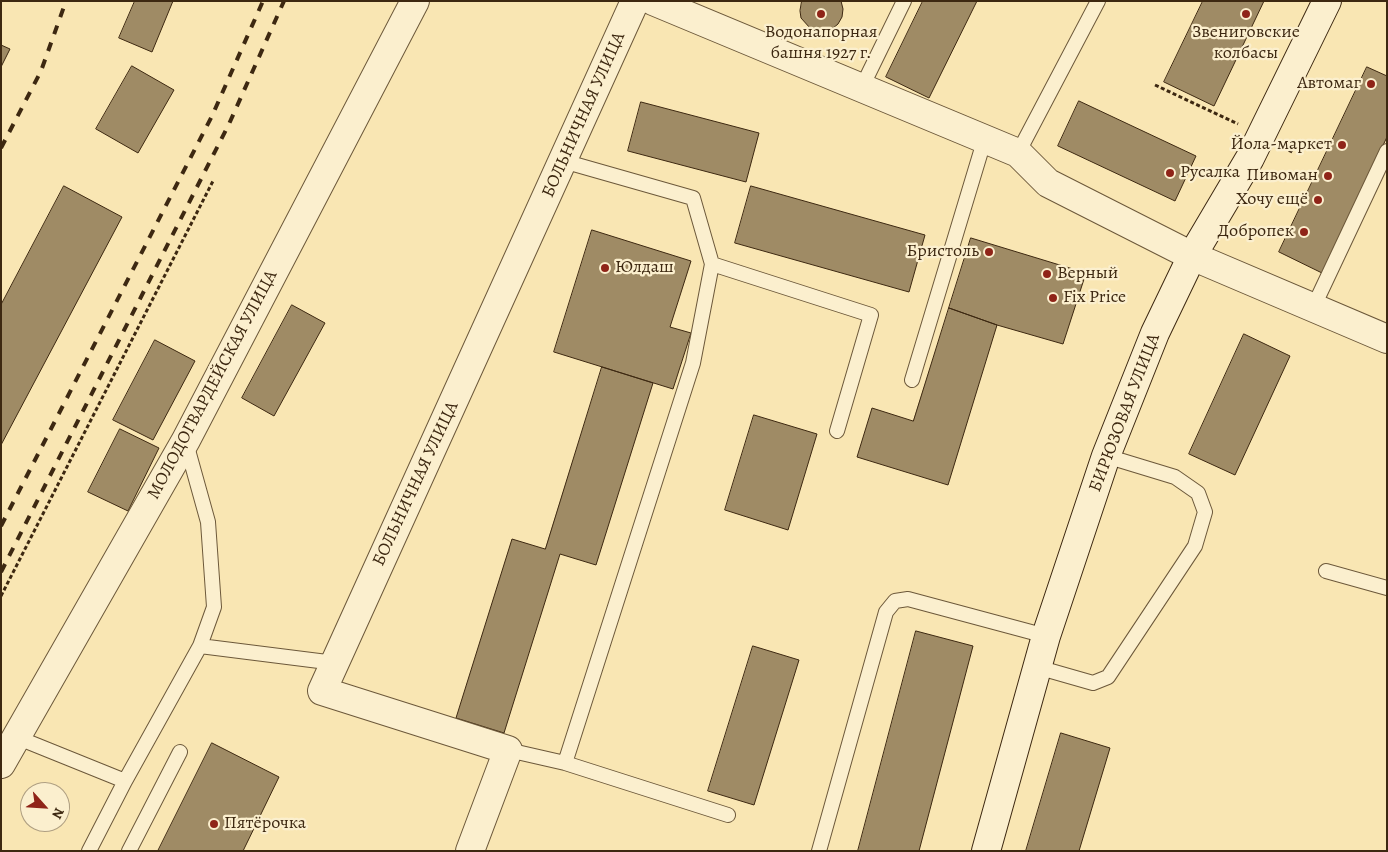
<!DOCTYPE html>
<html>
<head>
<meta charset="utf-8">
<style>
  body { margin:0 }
  #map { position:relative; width:1388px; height:852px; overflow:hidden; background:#f9e6b3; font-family:Alegreya,serif }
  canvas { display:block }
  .frame { position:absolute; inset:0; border:2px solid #3d2811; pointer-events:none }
  .north { position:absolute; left:20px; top:782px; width:50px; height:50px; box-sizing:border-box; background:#fbefce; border:1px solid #af9f82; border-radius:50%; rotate:116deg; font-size:14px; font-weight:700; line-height:20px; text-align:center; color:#3d2811 }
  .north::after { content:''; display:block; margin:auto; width:18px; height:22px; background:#8f2418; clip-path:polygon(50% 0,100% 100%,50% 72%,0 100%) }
</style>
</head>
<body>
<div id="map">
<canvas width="1388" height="852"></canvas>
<div class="frame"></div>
<div class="north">N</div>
</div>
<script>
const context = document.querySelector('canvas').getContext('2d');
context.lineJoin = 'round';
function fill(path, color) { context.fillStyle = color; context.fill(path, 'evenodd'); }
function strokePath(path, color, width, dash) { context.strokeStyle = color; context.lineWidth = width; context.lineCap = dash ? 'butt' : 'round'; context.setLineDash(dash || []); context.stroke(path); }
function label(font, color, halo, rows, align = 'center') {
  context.font = font + ' Alegreya,serif'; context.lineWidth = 4.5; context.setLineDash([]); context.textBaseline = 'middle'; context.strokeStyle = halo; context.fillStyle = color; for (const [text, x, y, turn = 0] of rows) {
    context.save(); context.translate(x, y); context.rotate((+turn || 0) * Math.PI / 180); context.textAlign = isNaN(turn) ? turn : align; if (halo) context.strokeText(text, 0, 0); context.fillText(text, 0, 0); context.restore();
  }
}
const building = new Path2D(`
  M135,1h38l-21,51 -33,-14z
  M802,1h39l2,8 -1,8 -4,7 -6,5 -7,2 -15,-3 -9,-10 -1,-7z
  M923,1h54l-48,97 -43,-21z
  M1203,1h61l-50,105 -50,-24z
  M1,45l9,4 -9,18z
  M132,66l42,24 -36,63 -42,-24z
  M1367,67l20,9v61l-65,136 -43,-21z
  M1079,101l117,55 -21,45 -117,-55z
  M641,102l118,31 -13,49 -118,-31z
  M64,186l58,31 -121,228v-140z
  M751,186l174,49 -16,57 -174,-49z
  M592,230l99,31 -21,66 21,6 -18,56 -119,-37z
  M971,238l115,35 -23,71 -66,-19 -48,-17z
  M292,305l33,18 -51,93 -32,-18z
  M949,308l48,17 -49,160 -91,-28 15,-49 41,13z
  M1244,334l46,22 -55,119 -46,-21z
  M155,340l40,21 -42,79 -40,-20z
  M602,367l51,16 -57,182 -36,-11 -56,179 -48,-15 56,-179 33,10z
  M754,415l63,19 -29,96 -63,-20z
  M120,429l39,19 -31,63 -40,-19z
  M916,631l57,15 -54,205h-61z
  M753,646l46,14 -45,145 -46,-14z
  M1061,733l49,15 -31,103h-53z
  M212,743l67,34 -36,74h-85z`);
fill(building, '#9f8b65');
strokePath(building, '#3d2811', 1);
const lane = new Path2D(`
  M861,89l43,-88
  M1018,153l80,-152
  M712,264l159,51 -34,116
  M1313,308l74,-157
  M912,380l73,-242
  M1326,571l61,17
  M200,646l135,17
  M1037,667l56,16 15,-6 87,-131 10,-34 -7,-19 -23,-16 -69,-21
  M16,737l109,44
  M508,750l57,13 128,-400 19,-99 -19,-66 -130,-37
  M565,763l163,52
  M89,851l36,-70 75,-135 14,-39 -6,-85 -22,-79
  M129,851l51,-99
  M819,851l67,-239 9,-11 13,-2 138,37`);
const street = new Path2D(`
  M653,1l365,152 30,30 144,73 195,83
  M1,764l185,-324 229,-439
  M470,851l38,-101 -186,-59 313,-690`);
const secondary = new Path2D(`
  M986,851l60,-215 60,-180 49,-123 37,-77 58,-98 77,-157`);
strokePath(lane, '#6c583a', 16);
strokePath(street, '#6c583a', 30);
strokePath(secondary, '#3d2811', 30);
strokePath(new Path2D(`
  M1155,85l83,39
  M1283,147l11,6
  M1,596l212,-415`), '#3d2811', 3, [4, 2.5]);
strokePath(lane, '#fbefce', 14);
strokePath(street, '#fbefce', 28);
strokePath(secondary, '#fbefce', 28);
strokePath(new Path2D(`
  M1,148l40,-77 25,-70
  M1,526l211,-410 51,-115
  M1,572l228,-448 55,-123`), '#3d2811', 4, [9, 9]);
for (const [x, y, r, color] of [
  [821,14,5,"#8f2418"],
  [1246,14,5,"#8f2418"],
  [1371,84,5,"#8f2418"],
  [1342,145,5,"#8f2418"],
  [1170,173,5,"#8f2418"],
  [1328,176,5,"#8f2418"],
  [1318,200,5,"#8f2418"],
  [1304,232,5,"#8f2418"],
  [989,252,5,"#8f2418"],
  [605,268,5,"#8f2418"],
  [1047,274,5,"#8f2418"],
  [1053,298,5,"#8f2418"],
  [214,824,5,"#8f2418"]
]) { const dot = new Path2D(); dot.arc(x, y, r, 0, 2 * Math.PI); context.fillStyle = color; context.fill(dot); strokePath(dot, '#fbefce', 2); }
label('18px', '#3d2811', '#fbefce', [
  ["Водонапорная",821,33,"center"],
  ["башня 1927 г.",821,54,"center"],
  ["Звениговские",1246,33,"center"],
  ["колбасы",1246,54,"center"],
  ["Автомаг",1361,84],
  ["Йола-маркет",1332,145],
  ["Русалка",1180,173,"left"],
  ["Пивоман",1318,176],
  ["Хочу ещё",1308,200],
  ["Добропек",1294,232],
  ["Бристоль",979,252],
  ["Юлдаш",615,268,"left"],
  ["Верный",1057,274,"left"],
  ["Fix Price",1063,298,"left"],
  ["Пятёрочка",224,824,"left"]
], 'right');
label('18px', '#3d2811', '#fbefce', [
  ["БОЛЬНИЧНАЯ УЛИЦА",584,115,-66],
  ["МОЛОДОГВАРДЕЙСКАЯ УЛИЦА",213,385,-62],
  ["БИРЮЗОВАЯ УЛИЦА",1125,413,-69],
  ["БОЛЬНИЧНАЯ УЛИЦА",416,484,-65]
]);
</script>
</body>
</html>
